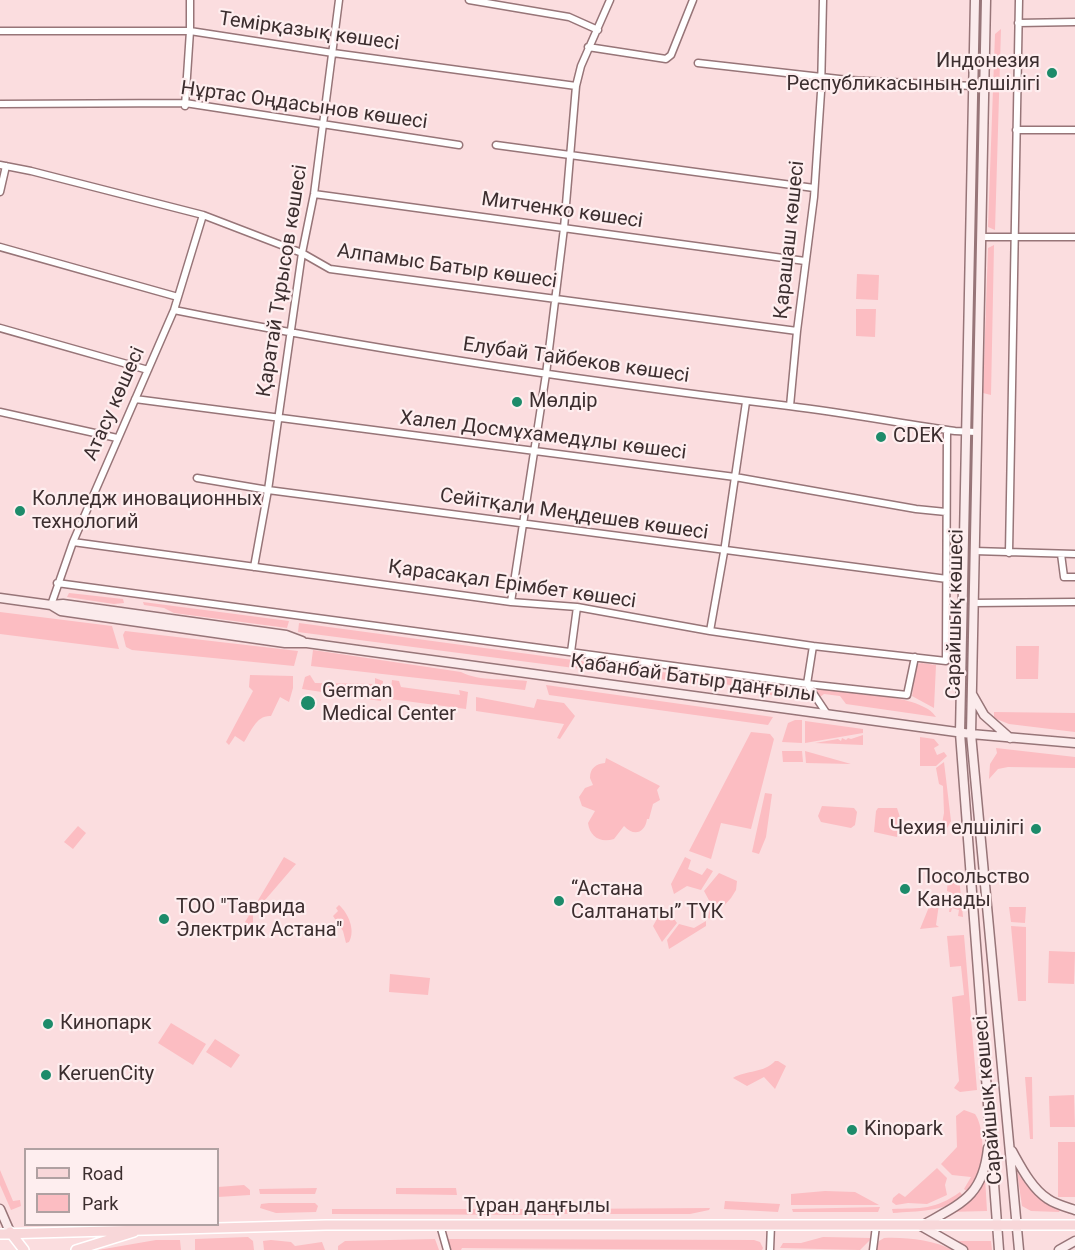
<!DOCTYPE html>
<html>
<head>
<meta charset="utf-8">
<style>
  body { margin:0 }
  #map { position:relative; width:1075px; height:1250px; overflow:hidden; background:#fbdddf; font-family:Roboto,sans-serif }
  canvas { display:block }
  .legend { position:absolute; left:24px; top:1148px; width:195px; height:78px; box-sizing:border-box; background:#feeeef; border:2px solid #b0a1a2; margin:0; padding:8px 10px; list-style:none; font-size:18px; color:#3c2e2f }
  .legend li { display:flex; align-items:center; gap:12px; height:30px }
  .legend b { width:30px; border:2px solid #b0a1a2 }
</style>
</head>
<body>
<div id="map">
<canvas width="1075" height="1250"></canvas>
<ul class="legend">
<li><b style="height:8px;background:#f8d7d9"></b>Road</li>
<li><b style="height:16px;background:#fcbdc2"></b>Park</li>
</ul>
</div>
<script>
const context = document.querySelector('canvas').getContext('2d');
context.lineJoin = 'round';
function fill(path, color) { context.fillStyle = color; context.fill(path, 'evenodd'); }
function strokePath(path, color, width, dash) { context.strokeStyle = color; context.lineWidth = width; context.lineCap = dash ? 'butt' : 'round'; context.setLineDash(dash || []); context.stroke(path); }
function label(font, color, halo, rows, align = 'center') {
  context.font = font + ' Roboto,sans-serif'; context.lineWidth = 4.5; context.setLineDash([]); context.textBaseline = 'middle'; context.strokeStyle = halo; context.fillStyle = color; for (const [text, x, y, turn = 0] of rows) {
    context.save(); context.translate(x, y); context.rotate((+turn || 0) * Math.PI / 180); context.textAlign = isNaN(turn) ? turn : align; if (halo) context.strokeText(text, 0, 0); context.fillText(text, 0, 0); context.restore();
  }
}
fill(new Path2D(`
  M1001,29l-6,201 -7,-3 7,-193z
  M994,245l-3,150 -8,-2 5,-145z
  M857,274l22,1 -1,25 -22,-1z
  M856,309h20l-1,28 -19,-1z
  M69,593l54,6 1,4 -10,1 -47,-7z
  M143,602l146,19 -2,7 -113,-15 -10,-5 -20,-3z
  M0,612l112,14 7,23 -119,-15z
  M299,623l400,54 -2,7 -399,-52z
  M125,631l173,20 -4,15 -162,-16 -6,-3 -3,-12z
  M1016,646h23l-1,33h-22z
  M313,650l148,22c20,10 44,6 66,9l-2,9 -214,-24z
  M922,663l14,2 -2,43 -22,-12 4,-29 1,-3z
  M250,675l43,1v12l-4,14 -9,-5 -9,19c-15,-1 -20,16 -27,26l-9,-6 -6,9 -3,-3 27,-51 -4,-4z
  M310,675l5,8 60,1v-6l8,3 -2,20 -79,-12 3,-12z
  M726,678l51,8 -2,10 -50,-12z
  M392,680l7,1 2,6 59,8 -1,-5 9,2 -2,17 -76,-10z
  M546,685l227,32 -5,8 -219,-30z
  M816,689c25,3 108,5 120,28l-90,-13 -6,-8 -16,-2 -4,3z
  M476,697l58,11 3,-9 27,4 11,13 -15,23 -3,-1 7,-14 -88,-13z
  M994,712l81,1v19l-66,-8 -15,-6z
  M795,720h7v23l-20,-1 6,-19z
  M805,721l58,8v4l-58,10z
  M751,732l19,2 4,5 -23,90 -30,-6 -10,36 -22,-8z
  M863,735v10l-48,-2 23,-4 3,2 1,-3 4,2 2,-2 3,1z
  M920,737l14,2 5,6 -5,3 3,7 7,-3 3,4 -11,10h-16z
  M996,748l79,9v11l-67,-1 -10,2 -9,10 1,-15 7,-11z
  M782,751h20l1,11h-20z
  M805,751l46,13 -45,-1z
  M606,758l54,28 -3,4 3,10 -7,4 -4,15h-2c-2,14 -13,18 -23,7l-10,13c-14,4 -24,-2 -26,-16l7,-12 -13,-5 -3,-9 6,-9 8,-3 -3,-7c0,-10 6,-14 15,-15z
  M944,762l7,59 -5,9 -5,-1 3,-16 -1,-27 -4,-2 -3,-16z
  M765,793l7,1 -6,43 -7,17 -7,-2z
  M822,806l32,2 3,4 -2,13 -4,3 -30,-6 -3,-6z
  M878,808h19l3,9 -3,20 -23,-5 2,-21z
  M78,826l8,7 -13,16 -9,-7z
  M284,857l12,7 -43,50v12l-2,2 -6,-6z
  M685,857l6,3 -3,9 14,6 5,-7 6,3 -12,19 -14,-4 -13,8 -3,-10z
  M719,873l18,8 -1,9 -5,8 -19,21 -4,-1 3,-14 -7,-13z
  M952,876l7,1 4,40 -5,-1 1,-6 -7,-2 -1,4h-2l3,-19 -5,-2 1,-13h3z
  M931,902l8,2 -3,21 3,2 -19,2z
  M339,905c9,8 17,25 10,37l-3,1 -3,-12 -10,-15 5,-5 -2,-3z
  M1009,907h17l-1,16 -14,-1z
  M670,913l7,10 -15,19 -9,-16 5,-9z
  M706,921v5l-37,23 -2,-9 12,-16 15,4z
  M1011,926l15,1v74h-8z
  M964,935l13,155 -17,2 -6,-4 5,-7 -7,-84 12,-2 -3,-29 -11,1 -3,-31z
  M1049,951l26,1 -1,32 -26,-1z
  M390,974l40,4 -2,17 -39,-3z
  M171,1023l35,21 -13,21 -35,-22z
  M215,1039l25,16 -9,13 -25,-16z
  M775,1061h3l8,5 -11,23 -11,-12 -17,9 -14,-8c13,-8 32,-5 42,-17z
  M1025,1077h7l1,62h-3z
  M1074,1095l1,32h-25l-1,-31z
  M964,1110l11,4c8,11 9,38 6,52 -2,10 -8,18 -13,26l-4,-3 7,-12 -19,-2 -11,-11 16,-17 -1,-31z
  M1058,1142h17v55h-17z
  M937,1168l10,10 -2,7 2,10 -20,9 -19,-1 -12,2 -4,-3 1,-4 6,-5 6,4z
  M0,1170l13,31 7,-1 1,6 -10,4 -11,-25z
  M1017,1172c11,17 26,29 43,38l-1,2 -28,-1 -9,-5z
  M985,1177l2,34 -40,1z
  M244,1185l6,5v5l-32,2v-10z
  M317,1188l-2,6h-55l-1,-5z
  M396,1188h60l1,7 -61,-1z
  M825,1191l30,1 24,13h-88v-11z
  M960,1192l3,4c-18,16 -46,15 -70,17l-1,-4c29,-1 43,1 68,-17z
  M725,1201l55,3 -2,8 -54,-3z
  M269,1203h46l3,3 -2,6 -40,1 -16,-5 1,-4z
  M880,1207l-2,5h-85l-1,-3z
  M710,1208l-1,2 -19,4h-127v-5z
  M332,1209h222l1,6 -220,-1h-3z
  M248,1237l5,4 1,9h-59v-11z
  M823,1237l49,1 -12,12 -80,-2 3,-5h18z
  M884,1238c22,-1 49,2 69,12h-77l3,-9z
  M435,1239l4,11h-101v-4l7,-5z
  M448,1239l306,1 6,2 3,6 -1,2h-15l-285,-2 -1,2h-11z
  M156,1240h24l1,10h-83z
  M271,1240l20,2 4,4 27,-4 3,8h-61l-1,-9z
  M952,1241h39l1,9h-25z`), '#fcbdc2');
const minor = new Path2D(`
  M469,0l100,17 29,13
  M1018,23l57,-1
  M0,31h190l143,22 243,33
  M588,47l78,12 5,-4 22,-55
  M698,63l150,17 125,6
  M0,104l185,-1 274,42
  M185,106l5,-75v-31
  M1016,130h59
  M496,145l318,43
  M0,165l31,6 172,44 99,38 28,16 467,62
  M0,192l6,-26
  M314,194l491,67
  M981,237h94
  M0,247l178,50
  M174,310c203,41 409,71 615,96 55,7 111,17 166,25l21,1
  M0,328l148,42
  M135,399l600,78 181,32 30,3
  M790,406l7,-75 17,-134 7,-105 2,-92
  M0,412l117,26
  M197,478l71,12 679,89
  M73,542l438,60 66,5 133,24 103,15 133,15 1,-231
  M974,551l101,3
  M1009,553l10,-553
  M1061,554l3,23h11
  M254,567l14,-77 34,-237 12,-59 25,-194
  M57,583l750,101 100,11 8,-38
  M511,602l35,-228 18,-146 12,-142 5,-20 29,-66
  M973,603l102,-1
  M51,605l22,-63 101,-232 29,-95
  M710,631l14,-79 22,-150
  M813,646l-6,38 20,30
  M571,652l6,-45
  M440,1225l7,25
  M770,1250l1,-25
  M873,1250l3,-24`);
const secondary = new Path2D(`
  M975,0l-15,733 39,517
  M986,0l-15,734 48,516
  M0,598l51,7 12,-1 223,31 16,6
  M51,605l10,6 224,32h22l664,91 104,9
  M972,694l12,21 26,23
  M1012,1151c9,16 20,38 36,48 7,5 18,8 27,11
  M0,1209l10,23
  M923,1225c39,-22 60,-29 65,-77
  M921,1226l42,24
  M1059,1250l16,-9`);
const primary = new Path2D(`
  M10,1232l14,18
  M0,1234l326,-9h749
  M76,1250l58,-18`);
strokePath(minor, '#977578', 9);
strokePath(secondary, '#977578', 11);
strokePath(primary, '#fff', 12);
strokePath(minor, '#fff', 6);
strokePath(secondary, '#fbebec', 8);
strokePath(primary, '#f8d7d9', 9);
for (const [x, y, r, color] of [
  [1052,73,6,"#1d8b6a"],
  [517,402,6,"#1d8b6a"],
  [881,437,6,"#1d8b6a"],
  [20,511,6,"#1d8b6a"],
  [308,703,8,"#1d8b6a"],
  [1036,829,6,"#1d8b6a"],
  [905,889,6,"#1d8b6a"],
  [559,901,6,"#1d8b6a"],
  [164,919,6,"#1d8b6a"],
  [48,1024,6,"#1d8b6a"],
  [46,1075,6,"#1d8b6a"],
  [852,1130,6,"#1d8b6a"]
]) { const dot = new Path2D(); dot.arc(x, y, r, 0, 2 * Math.PI); context.fillStyle = color; context.fill(dot); strokePath(dot, '#feeeef', 2); }
label('20px', '#3c2e2f', '#feeeef', [
  ["Темірқазық көшесі",309,32,8],
  ["Нұртас Оңдасынов көшесі",304,106,8],
  ["Митченко көшесі",562,211,8],
  ["Қарашаш көшесі",790,240,-84],
  ["Алпамыс Батыр көшесі",447,267,8],
  ["Қаратай Тұрысов көшесі",283,281,-81],
  ["Елубай Тайбеков көшесі",576,361,8],
  ["Атасу көшесі",115,404,-66],
  ["Халел Досмұхамедұлы көшесі",543,436,7],
  ["Сейітқали Меңдешев көшесі",574,515,8],
  ["Қарасақал Ерімбет көшесі",512,585,8],
  ["Сарайшық көшесі",956,614,-89],
  ["Қабанбай Батыр даңғылы",693,679,8],
  ["Сарайшық көшесі",989,1100,-95],
  ["Тұран даңғылы",537,1207]
]);
label('20px', '#3c2e2f', '#feeeef', [
  ["Индонезия",1040,62,"right"],
  ["Республикасының елшілігі",1040,85,"right"],
  ["Мөлдір",529,402],
  ["CDEK",893,437],
  ["Колледж иновационных",32,500],
  ["технологий",32,523],
  ["German",322,692],
  ["Medical Center",322,715],
  ["Чехия елшілігі",1024,829,"right"],
  ["Посольство",917,878],
  ["Канады",917,901],
  ["“Астана",571,890],
  ["Салтанаты” ТҮК",571,913],
  ["ТОО \"Таврида",176,908],
  ["Электрик Астана\"",176,931],
  ["Кинопарк",60,1024],
  ["KeruenCity",58,1075],
  ["Kinopark",864,1130]
], 'left');
</script>
</body>
</html>
